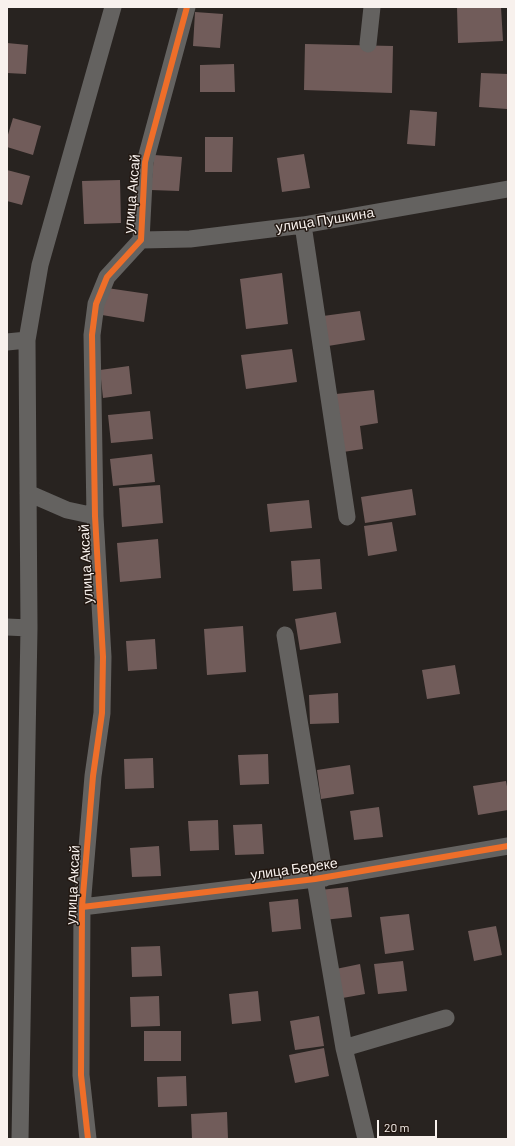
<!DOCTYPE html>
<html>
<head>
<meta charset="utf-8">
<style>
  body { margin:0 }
  #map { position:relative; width:515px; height:1146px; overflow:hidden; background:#282320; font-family:Barlow,sans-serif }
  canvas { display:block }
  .frame { position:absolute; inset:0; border:8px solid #f8f1ed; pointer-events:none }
  .scale { position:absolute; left:377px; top:1120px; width:60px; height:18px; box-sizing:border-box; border:2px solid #f8f1ed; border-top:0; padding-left:5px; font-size:12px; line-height:14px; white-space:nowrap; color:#f8f1ed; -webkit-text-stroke:3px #221812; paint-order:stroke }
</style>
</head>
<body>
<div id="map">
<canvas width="515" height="1146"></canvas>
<div class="frame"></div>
<div class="scale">20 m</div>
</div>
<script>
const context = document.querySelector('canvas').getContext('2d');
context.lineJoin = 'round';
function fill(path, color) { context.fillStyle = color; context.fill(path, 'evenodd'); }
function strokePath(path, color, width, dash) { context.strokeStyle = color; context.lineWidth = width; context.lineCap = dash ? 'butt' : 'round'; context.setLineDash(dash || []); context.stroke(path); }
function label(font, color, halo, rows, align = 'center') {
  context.font = font + ' Barlow,sans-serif'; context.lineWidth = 3; context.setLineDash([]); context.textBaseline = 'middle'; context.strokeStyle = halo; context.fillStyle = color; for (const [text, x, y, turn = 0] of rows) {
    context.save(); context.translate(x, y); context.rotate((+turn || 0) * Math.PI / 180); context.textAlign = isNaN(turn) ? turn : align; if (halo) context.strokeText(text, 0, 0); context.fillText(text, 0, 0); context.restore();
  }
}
fill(new Path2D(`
  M457,7h44l2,34 -45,2z
  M195,12l28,2 -3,34 -27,-2z
  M7,43l21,2 -2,29 -19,-1z
  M305,44l88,2 -1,47 -88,-3z
  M234,64l1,28h-35v-27z
  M481,73l27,1 -1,35 -28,-2z
  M410,110l27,2 -2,34 -28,-2z
  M13,118l28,8 -8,29 -26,-8v-9z
  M205,137h28l-1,35h-27z
  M304,154l6,34 -28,4 -5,-34z
  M154,155l28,2 -3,34 -28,-1z
  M7,170l23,6 -8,29 -15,-4z
  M120,180l1,43 -37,1 -2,-43z
  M282,273l6,51 -42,5 -6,-50z
  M107,288l41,6 -4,28 -42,-7z
  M360,311l5,29 -37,6 -5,-30z
  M292,349l5,33 -51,7 -5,-34z
  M129,366l3,28 -29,4 -3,-28z
  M374,390l4,33 -18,3 3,23 -20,3 -7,-58z
  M150,411l3,28 -42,4 -3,-28z
  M152,454l3,28 -42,4 -3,-27z
  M160,485l3,38 -41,4 -3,-39z
  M412,489l4,26 -51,8 -4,-26z
  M309,500l3,28 -42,4 -3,-28z
  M392,522l5,29 -29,5 -4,-30z
  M158,539l3,39 -41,4 -3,-39z
  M320,559l2,30 -29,2 -2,-30z
  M336,612l5,31 -41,7 -5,-31z
  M243,626l3,46 -39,3 -3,-46z
  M155,639l2,30 -29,2 -2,-30z
  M455,665l5,29 -33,5 -5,-29z
  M338,693l1,30 -29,1 -1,-29z
  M268,754l1,30 -29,1 -2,-30z
  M153,758l1,30 -29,1 -1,-30z
  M350,765l4,29 -33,5 -4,-29z
  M506,781l2,11v18l-30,5 -5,-29z
  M379,807l4,30 -29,3 -4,-29z
  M218,820l1,30 -29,1 -2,-30z
  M262,824l2,30 -29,1 -2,-30z
  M159,846l2,30 -29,1 -2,-29z
  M348,887l4,30 -29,3 -3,-30z
  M298,899l3,30 -29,3 -3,-30z
  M409,914l5,36 -29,4 -5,-37z
  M496,926l6,29 -28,6 -6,-30z
  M160,946l2,30 -30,1 -1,-30z
  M403,961l4,30 -29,3 -4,-30z
  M360,964l5,30 -28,5 -6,-29z
  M258,991l3,30 -29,3 -3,-30z
  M159,996l1,30 -29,1 -1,-30z
  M319,1016l5,30 -29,4 -5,-29z
  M144,1031h37v30h-37z
  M324,1048l5,28 -34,7 -6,-28z
  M186,1076l1,30 -29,1 -1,-30z
  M227,1112l1,27h-36l-1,-25z`), '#715c5a');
strokePath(new Path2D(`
  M368,44l4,-37
  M303,225l44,292
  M141,240l49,-1 113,-14 205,-36
  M7,342l20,-2
  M28,493l39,17 28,6
  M7,627l22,1
  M285,635l40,243
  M315,879l29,169 22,91
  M82,907l233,-28 193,-33
  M344,1048l102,-30
  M20,1139l9,-511 -2,-288 13,-75 73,-258
  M88,1139l-7,-64 1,-168 11,-131 9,-63 1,-56 -8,-141 -3,-181 4,-31 11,-27 34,-37 4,-78 42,-155`), '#646260', 17);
strokePath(new Path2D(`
  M82,907l233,-28 193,-33
  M88,1139l-7,-64 1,-168 11,-131 9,-63 1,-56 -8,-141 -3,-181 4,-31 11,-27 34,-37 4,-78 42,-155`), '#ee6e29', 6);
label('14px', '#f8f1ed', '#221812', [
  ["улица Аксай",132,194,-85],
  ["улица Пушкина",325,220,-9],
  ["улица Аксай",86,564,-93],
  ["улица Береке",294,869,-8],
  ["улица Аксай",73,885,-87]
]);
</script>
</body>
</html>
